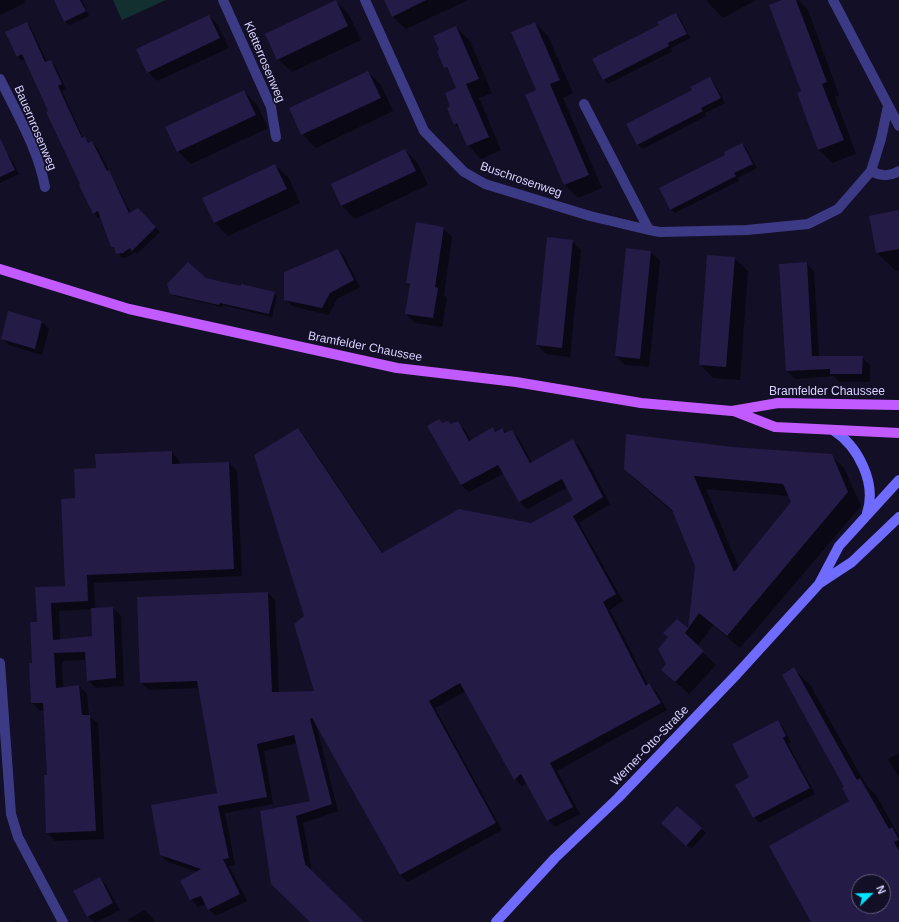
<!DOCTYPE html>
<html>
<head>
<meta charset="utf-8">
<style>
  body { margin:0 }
  #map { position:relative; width:899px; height:922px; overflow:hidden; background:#130f26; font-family:Helvetica,sans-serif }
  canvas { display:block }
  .north { position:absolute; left:851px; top:874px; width:40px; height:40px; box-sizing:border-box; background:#130f26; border:1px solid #625e7d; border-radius:50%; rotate:67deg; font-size:11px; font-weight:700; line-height:16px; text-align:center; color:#d9d4ff }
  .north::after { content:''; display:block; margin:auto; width:14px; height:18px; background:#00e5ff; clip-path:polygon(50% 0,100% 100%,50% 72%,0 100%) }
</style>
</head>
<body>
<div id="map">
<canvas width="899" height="922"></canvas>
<div class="north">N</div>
</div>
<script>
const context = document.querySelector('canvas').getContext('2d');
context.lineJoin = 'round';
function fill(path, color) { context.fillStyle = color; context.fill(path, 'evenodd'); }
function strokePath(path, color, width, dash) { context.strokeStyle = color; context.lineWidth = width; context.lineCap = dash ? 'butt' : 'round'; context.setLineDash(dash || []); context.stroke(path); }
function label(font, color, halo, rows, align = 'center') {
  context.font = font + ' Helvetica,sans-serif'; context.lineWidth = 3.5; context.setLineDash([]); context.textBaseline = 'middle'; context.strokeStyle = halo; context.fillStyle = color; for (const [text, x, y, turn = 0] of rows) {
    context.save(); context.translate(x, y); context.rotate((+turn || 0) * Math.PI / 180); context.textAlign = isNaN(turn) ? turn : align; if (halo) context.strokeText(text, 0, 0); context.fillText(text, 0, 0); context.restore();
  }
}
fill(new Path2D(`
  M113,0h53l-44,20z`), '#12302f');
fill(new Path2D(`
  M0,0h24l1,3 -25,12z
  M55,0h27l7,16 -20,9 -4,-4z
  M385,0h83l-62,29 -14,-13z
  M707,0h49l-33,18 -14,-14z
  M785,0h13l10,10 31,85 -4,2 21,57 -24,9 -13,-13 -16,-58z
  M336,1l13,14 12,25 -69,32 -14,-13z
  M676,14l4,4 10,20 -19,10 2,3 -65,33 -4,-5 56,-53z
  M209,16l9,9 11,23 -72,33 -9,-9z
  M27,23l4,5 16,34 3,-1 5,4 11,24 -4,2 21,47h2l5,5 2,-1 5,5 34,66 7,-4 22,23 -23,22 -2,-2 -7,5 -6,1 -10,-12 -11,-30 -3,2 -4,-5 -44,-102 -25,-52 -3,2 -5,-5z
  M535,23l13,13 25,57 -10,5 39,90 -24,10 -13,-13 -39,-89 11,-5z
  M456,27l14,14 22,52 -13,5 22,52 -20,9 -13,-14 -6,-14 -7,-7 -3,-17 5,-18 -6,-16 -6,-6 -5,-17z
  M368,72l13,13 12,26 -77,37 -14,-14z
  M710,78l4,5 11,20 -20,10 1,3 -63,33 -5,-4 -10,-21 65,-34z
  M244,91l13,14 11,23 -77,36 -13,-13z
  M742,144l4,4 11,20 -19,10 1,3 -64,32 -5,-4z
  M405,150l13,14 10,21 -73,34 -13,-13 -10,-22z
  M0,151l7,3 4,4 8,16 -19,9z
  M275,165l14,13 11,25 -72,33 -13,-13 -11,-25z
  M899,211v60h-3l-19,-18z
  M443,228l9,9 -8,58 3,3 -5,29 -27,-4 -9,-9 4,-28 -3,-3z
  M572,241l9,9 -11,107 -24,-3 -9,-9z
  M338,250l7,7 15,30 -23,12 -8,16 -37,-9 -7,-7z
  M651,252l9,9 -11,106 -24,-2 -9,-9z
  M734,258l14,13 -8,109 -27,-2 -13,-14z
  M806,263l8,8 5,86h43l8,8v17h-31l-5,-6 -39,3 -8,-8z
  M205,279l69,14 3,3 -5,21 -49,-12 -1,2 -48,-11 -3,-3z
  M9,312l33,10 7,7 -7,26 -33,-10 -7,-7z
  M457,423l8,7 6,11 22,-13 4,4 6,-3 4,4 5,-2 7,8 13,24 40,-23 8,7 30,57 -31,19 44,78 -13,9 38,75 1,-1 7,7 11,19 -110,61 23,43 -25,13 -7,-7 -21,-38 -5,4 -7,-7 -49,-88 -31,17 67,122 -94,52 -8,-7 -84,-151 22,87 -35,12 9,49 51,50h-52l-50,-110 51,-11 -15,-58 -33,8 9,53 -48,9 10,52 -6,1 18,35 -31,15 -7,-7 -3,-5 -8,3 -7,-8 7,-27 -30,-10 -8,-8 59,-60 -20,-106 -50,2 -8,-7 127,-90 7,7 4,93 36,-1 -10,-75 -7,-187 7,7 78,116 148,-29 44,-24 -7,-13 -41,22 -7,-7 -16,-29 -35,19 -8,-7 -19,-61 9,1z
  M733,448l98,7 13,13 17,38 -121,142 -27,-23 -16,22 19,18 -27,29 -27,-24 6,-6 1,-27 8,-17 11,10 8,-64 -22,-53 -36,-31 -13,-13zM706,489l83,7 3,6 -53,66z
  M172,452l7,8 1,5 49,-2 8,8 5,105 -148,7 1,26 18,-1 8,8 3,70 -28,2 -8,-8 -1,-20 -25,1 1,27 16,-2 8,8 2,22 9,8 6,115 -49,2 -8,-8 1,-57 -3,-66 -5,1 -8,-8 1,-39 5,-41 -2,-35 30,-1 10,-89 21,-29zM92,609l1,28 -33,3 -1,-29z
  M794,669l16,16 56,100 10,10 23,41v86h-87l39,-121zM859,882h24v24h-24z
  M778,721l5,6 8,15 -3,2 27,50 -56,29 -5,-6 -3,-39z
  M899,753v25l-11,-19z
  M677,807l29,26 -15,16 -24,-22z
  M100,878l6,7 14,25 -23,12h-3l-6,-6 -13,-25z
  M145,910l7,7 2,5h-25l-1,-3z
  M19,920l2,2h-7z`), '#0007');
fill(new Path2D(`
  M54,0h26l6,11 -22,11z
  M336,0l12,26 -71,34 -12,-26z
  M384,0h42l-34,17z
  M782,0h14l31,82 -5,2 22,56 -26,10 -21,-57 4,-2 -32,-86z
  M676,13l11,21 -19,9 1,3 -66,34 -11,-21 67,-34 -2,-3z
  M209,15l11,23 -73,35 -11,-24z
  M27,22l18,40 6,-2 11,24 -4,2 24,52 3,-2 3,7 4,-2 15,30 2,-1 20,43 9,-5 18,19 -24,24 -2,-3 -7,5 -7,1 -2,-7h-3l-13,-36 -5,3 -14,-29 1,-1 -34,-72 2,-1 -26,-57 -5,3 -12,-25z
  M535,22l25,58 -10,4 39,91 -25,10 -39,-90 11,-5 -25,-58z
  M456,26l23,53 -13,5 23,53 -22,9 -10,-23 -3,2 -7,-17 3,-1 -5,-14 11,-5 -9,-21 -3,1 -7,-17 2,-1 -6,-14z
  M368,71l13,27 -80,37 -12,-27z
  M710,77l11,21 -20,10 2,3 -66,34 -11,-21 66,-34 -2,-3z
  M244,90l12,25 -79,37 -12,-25z
  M0,138l15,32 -15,7z
  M742,143l11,21 -19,9 2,3 -66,34 -11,-22 66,-33 -1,-3z
  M405,149l11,22 -75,35 -10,-22z
  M275,164l12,25 -73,34 -12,-25z
  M899,210v39l-23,4 -7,-37z
  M416,222l28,5 -9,60 3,1 -5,30 -28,-4 5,-30 -4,-1z
  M547,237l26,3 -11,108 -26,-3z
  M626,248l25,3 -11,108 -25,-3z
  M338,249l16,31 -24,13 -8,15 -38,-8v-28z
  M707,255l28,2 -9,110 -27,-2z
  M188,262l18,16 35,8v-2l34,8 -6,22 -49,-11 -1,2 -49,-11 -3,-10z
  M807,262l5,94h51l-1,18h-32v-5l-44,2 -7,-107z
  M8,311l34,10 -7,28 -34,-10z
  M439,419l3,4 6,-2 3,3 7,-3 11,20 24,-14 2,5 8,-4 1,5 8,-3 18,33 43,-24 30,58 -30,19 43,78 -13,8 43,84 3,-3 12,20 -111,60 23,44 -26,14 -26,-47 -7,6 -54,-97 -31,18 67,122 -96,52 -88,-157 -2,1 22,85 -36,12 9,48 59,58h-54l-39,-38 -11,-73 50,-10 -16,-66 -37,9 10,53 -49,9 11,52 -6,1 17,35 -32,16 -7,-14 -11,4 -10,-19 21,-12 -41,-14 -9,-50 66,-12 -20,-112 -57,2 -3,-86 131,-5 4,100 42,-1 -20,-67 10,-8 -50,-161 44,-27 84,125 77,-44 72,14 42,-23 -11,-21 -43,23 -21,-37 -37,20 -34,-59z
  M626,434l107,13 99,7 16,38 -121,144 -28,-23 -14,20 19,18 -29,31 -14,-12 5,-6 -8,-15 10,-12 -5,-4 14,-14 11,9 7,-62 -23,-56 -48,-41zM694,476l89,8 8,18 -57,70z
  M172,451v13l57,-2 5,107 -147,6 1,26 -37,2 2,37 39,-4 -1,-28 22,-1 3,71 -29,3 -2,-29 -31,1 2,35 23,-3 3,30h8l6,116 -50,2 -2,-58h3l-4,-72h-12l-2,-40h3l-2,-41h7l-2,-35 30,-1 -4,-87 14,-1 -1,-29 22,-1 -1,-14z
  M794,667l63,113 3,-2 29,51 3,-2 7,13 -5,2 5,9v71h-88l-42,-76 80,-45 -7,-13 2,-1 -62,-112zM859,882h24v24h-24z
  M778,720l8,16 -3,2 27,50 -57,30 -18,-33 14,-8 -17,-33z
  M677,806l25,22 -16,18 -25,-23z
  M100,877l13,26 -26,14 -14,-26z`), '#241b47');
strokePath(new Path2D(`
  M223,0l48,107 5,30
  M365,0l59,131 40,41 21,12 105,32 59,14 11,2 87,-2 61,-6 30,-15 33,-38c10,5 18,6 28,0
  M833,0l66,126
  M0,79c17,35 38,70 45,108
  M584,104l65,126
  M871,171l10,-32 7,-33`), '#3d3a85', 10);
strokePath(new Path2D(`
  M0,663l11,151 7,23 45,85`), '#3d3a85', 10);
strokePath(new Path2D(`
  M833,430c25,16 44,53 34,83
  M820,583l32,-21 47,-45
  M496,922l59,-64 63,-60 119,-124 82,-90 20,-38 60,-66`), '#6f6bff', 10);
strokePath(new Path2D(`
  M0,269l129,40 268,59 119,14 125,21 91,8 46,-8 121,2
  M734,411l41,16 124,6`), '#c25bff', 10);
label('12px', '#d9d4ff', '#130f26', [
  ["Kletterrosenweg",264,62,67],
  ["Bauernrosenweg",35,128,67],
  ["Buschrosenweg",521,180,19],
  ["Bramfelder Chaussee",365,347,11],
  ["Bramfelder Chaussee",827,392],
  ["Werner-Otto-Straße",650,746,-46]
]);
</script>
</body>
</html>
